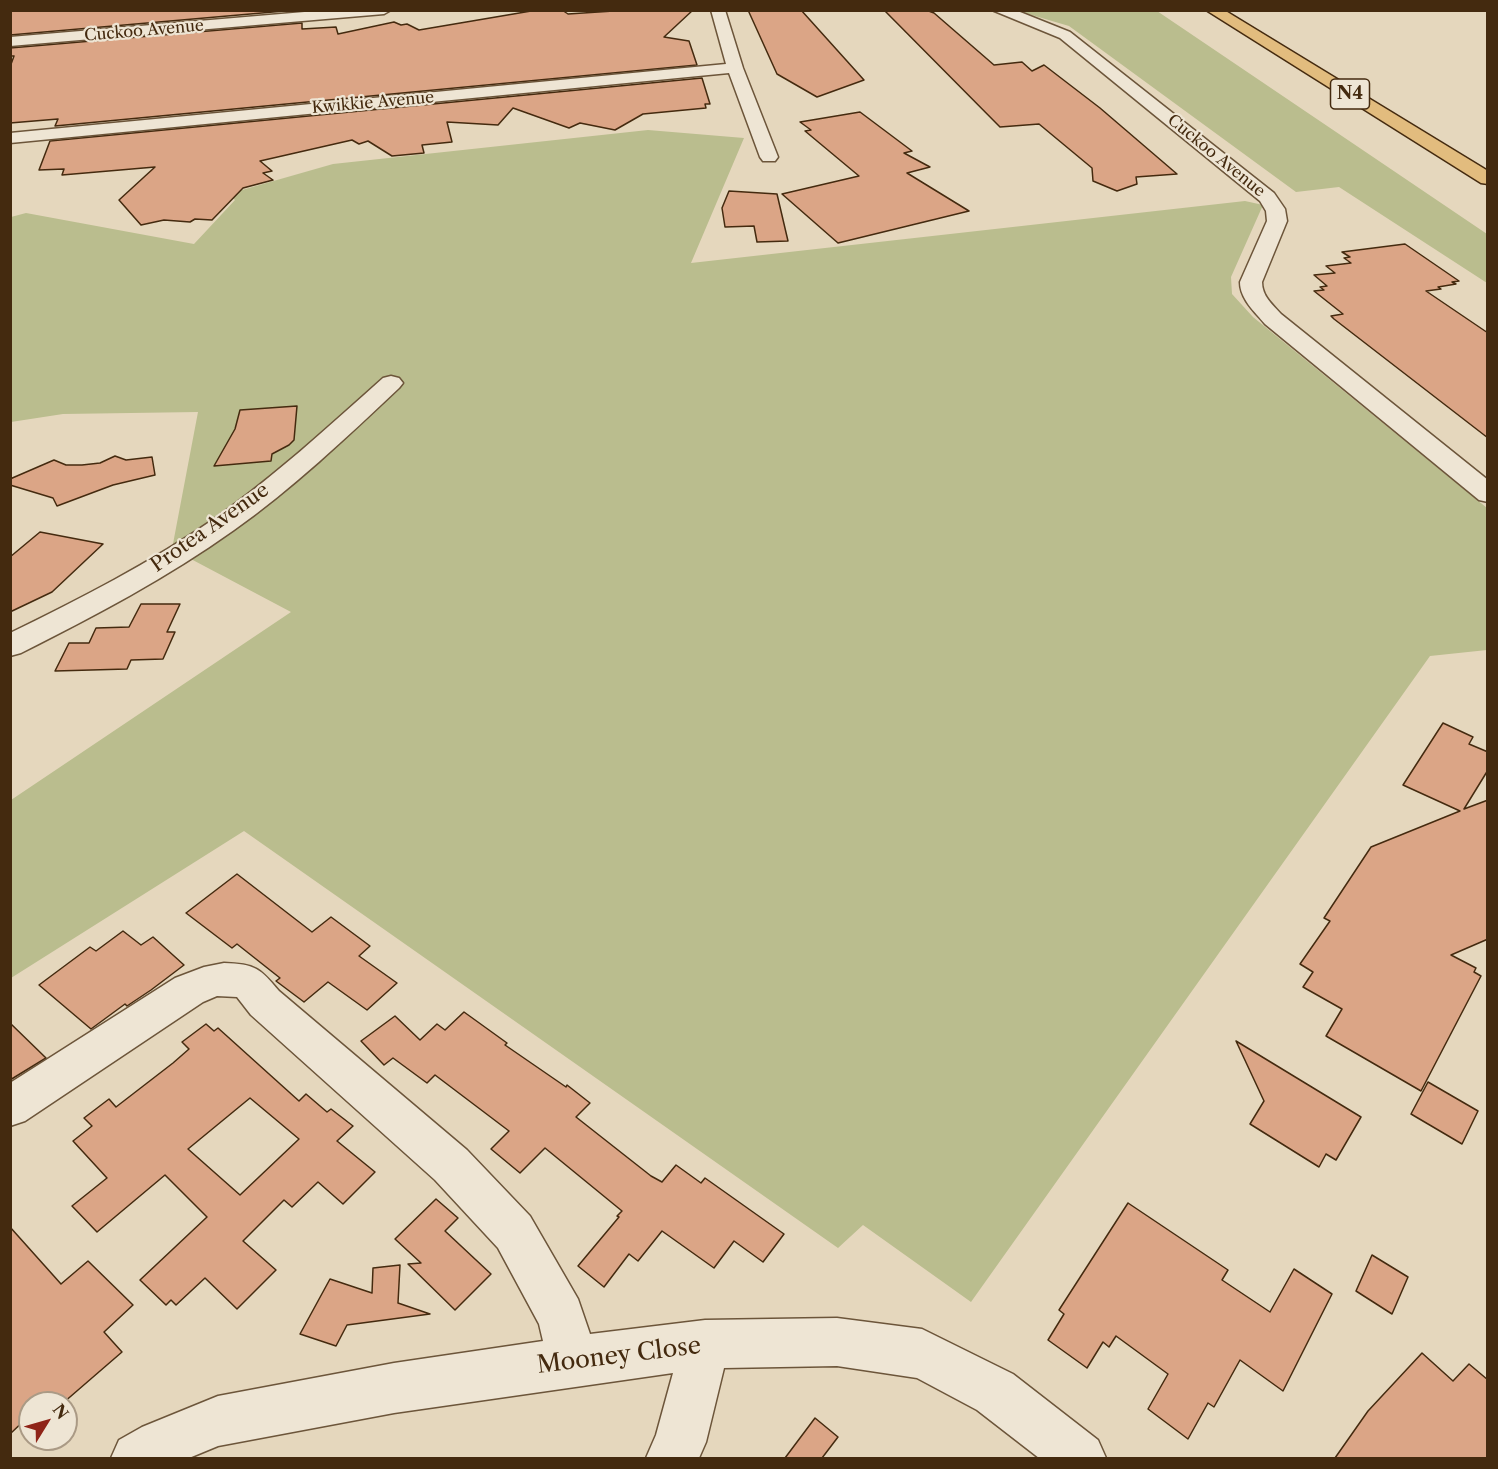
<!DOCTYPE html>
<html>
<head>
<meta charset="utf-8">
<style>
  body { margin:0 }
  #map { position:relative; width:1498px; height:1469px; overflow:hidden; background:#e5d7bd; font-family:"Libre Caslon Text",serif }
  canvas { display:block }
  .frame { position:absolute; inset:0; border:12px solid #442a0f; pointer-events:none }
  .north { position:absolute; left:18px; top:1391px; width:60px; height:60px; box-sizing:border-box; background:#eee5d4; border:2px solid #aa9a85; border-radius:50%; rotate:53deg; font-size:16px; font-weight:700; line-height:24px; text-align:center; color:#442a0f }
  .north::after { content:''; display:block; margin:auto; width:21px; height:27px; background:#8f2418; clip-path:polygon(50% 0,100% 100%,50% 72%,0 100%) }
</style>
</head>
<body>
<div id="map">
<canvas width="1498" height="1469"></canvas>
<div class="frame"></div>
<div class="north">N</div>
</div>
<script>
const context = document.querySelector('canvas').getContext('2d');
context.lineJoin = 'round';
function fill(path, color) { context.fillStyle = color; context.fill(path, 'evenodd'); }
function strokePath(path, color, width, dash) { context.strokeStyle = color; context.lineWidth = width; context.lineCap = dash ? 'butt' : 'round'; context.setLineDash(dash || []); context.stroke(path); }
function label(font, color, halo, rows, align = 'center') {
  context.font = font + ' "Libre Caslon Text",serif'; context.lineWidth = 4.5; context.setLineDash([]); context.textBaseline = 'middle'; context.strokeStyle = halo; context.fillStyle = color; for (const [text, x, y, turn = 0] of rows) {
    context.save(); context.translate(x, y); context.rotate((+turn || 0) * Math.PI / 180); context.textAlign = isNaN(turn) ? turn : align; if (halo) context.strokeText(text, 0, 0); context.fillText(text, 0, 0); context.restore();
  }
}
fill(new Path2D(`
  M1018,11h139l330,223v49l-148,-96 -43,5 -227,-166z
  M648,130l96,8 -53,125 554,-62 18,4 -32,72 1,17 21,23 234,191v142l-57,6 -459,646 -108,-77 -25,23 -594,-417 -233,147v-178l280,-188 -119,-63 26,-137 -135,2 -52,8v-205l15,-4 168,31 41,-44 -7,-6 105,-30z`), '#babd8e');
const building = new Path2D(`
  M10,10h286l-286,25z
  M537,10h25l6,4 61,-4h64l-29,27 25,4 8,24 -642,61 3,-7 -48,4v-56l4,-11h-4v-8l292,-25v6l34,-2 2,7 56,-12 7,3 6,-1 12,6z
  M748,10h53l63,70 -47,17 -40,-23z
  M884,10h42l8,3 60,52 28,-3 10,9 12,-6 56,43 77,66 -41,3 1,7 -20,7 -24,-10 -1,-13 -53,-44 -39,3z
  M702,78l8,26h-5l1,4 -63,6 -28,16 -35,-7 -11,5 -56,-20 -15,17 -51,-3 5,20 -30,3 2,8 -32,3 -24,-15 -9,3 -7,-4 -92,21 12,10 -9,2 10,7 -30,8 -31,32 -17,-1 -5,3 -26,-2 -23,5 -22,-25 36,-33 -93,8 2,-6 -25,1 11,-29z
  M860,112l52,39 -8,2 26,14 -23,6 62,38 -131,32 -56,-49 77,-18 -54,-45 6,-1 -11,-8z
  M729,191l48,3 11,47 -31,1 -3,-16 -29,1 -3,-19z
  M1405,244l54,37 -7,1 4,2 -18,3 3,2 -15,2 62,42v105l-154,-119 -3,-3 12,-2 -29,-23 10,-1 -4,-3 7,-1 -13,-11 21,-2 -9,-7 25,-3 -7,-5 6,-1 -8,-5z
  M297,406l-3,34 -5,5 -17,9 -1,7 -57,5 21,-37 5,-19z
  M115,456l11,4 26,-3 3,18 -42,10 -56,21 -4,-8 -43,-13v-6l44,-19 12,5h16l18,-2z
  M40,532l63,12 -51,48 -42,20v-55z
  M141,604h39l-13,28h8l-12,27 -32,1 -4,9 -72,2 14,-28h20l7,-15 33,-1z
  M1443,723l30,14 -4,7 19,8v18l-24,39 24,-9v139l-37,16 25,13 -2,4 7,4 -60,115 -95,-55 16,-27 -39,-22 10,-15 -13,-8 30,-43 -6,-3 47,-71 89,-36 -57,-26z
  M237,874l75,58 19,-15 39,29 -11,10 38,27 -30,27 -39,-28 -24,20 -28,-21 4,-3 -43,-34 -5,4 -46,-35z
  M123,931l18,14 12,-8 31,28 -33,25 -24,16 -2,-2 -34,25 -52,-44 51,-38 6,4z
  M464,1012l43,31 -2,2 61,42 1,-2 23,18 -14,14 75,59 11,6 14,-17 25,18 4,-5 79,56 -21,28 -29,-21 -20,27 -52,-37 -24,30 -9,-7 -25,33 -26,-21 41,-49 -2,-1 5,-5 -77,-63 -25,25 -29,-24 18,-18 -74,-56 -8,8 -34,-25 -9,7 -23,-24 34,-25 25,24 17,-16 8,6z
  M10,1023l36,35 -36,22z
  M206,1024l8,7 4,-3 81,73 7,-7 21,18 4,-3 22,17 -16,15 38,31 -32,32 -25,-22 -26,25 -8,-7 -41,41 33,29 -39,39 -32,-31 -29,27 -5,-5 -5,5 -26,-25 67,-63 -42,-42 -68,57 -25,-26 35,-28 -34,-37 19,-15 -8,-8 25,-19 7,8 57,-44 16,-14 -7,-7zM250,1098l49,41 -59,56 -52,-46z
  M1236,1041l125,76 -25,43 -10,-6 -7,13 -69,-43 14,-23z
  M1428,1082l50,29 -16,33 -51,-30z
  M436,1199l22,19 -13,13 46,43 -36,36 -47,-46 13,-1 -26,-24z
  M1128,1203l100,67 -6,10 48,32 24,-43 38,25 -49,97 -43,-31 -26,47 -6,-4 -20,36 -40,-30 20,-35 -52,-38 -7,11 -6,-5 -16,26 -39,-28 16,-26 -5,-4z
  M10,1227l51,57 27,-23 45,44 -29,27 18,20 -59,51h-33v12l-20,19z
  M1372,1255l36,22 -16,37 -36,-23z
  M400,1265l-2,38 32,11 -83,11 -11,21 -36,-12 30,-55 42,14 1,-25z
  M1422,1353l31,28 16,-17 19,16v78h-153l33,-47z
  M815,1418l23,19 -16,21h-37z`);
fill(building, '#dba586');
strokePath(building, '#442a0f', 1.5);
const minor = new Path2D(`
  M328,10h63l-7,4 -374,32v-9z
  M711,10h14l18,58 35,89 -3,4h-12l-3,-4 -31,-84 -719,70v-10l716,-69z
  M992,10h23l55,22 204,161 11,16 2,12 -25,61c0,14 10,22 19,32l207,166v22l-9,-2 -214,-176c-10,-12 -25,-25 -25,-42l27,-61 -1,-10 -6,-10 -200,-163z
  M391,376l8,2 4,5 -4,5c-53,50 -106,100 -165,142 -67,48 -140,86 -213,123l-11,3v-23c70,-34 140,-70 204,-114 60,-42 114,-92 169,-141z
  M224,963c31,1 36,5 55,28l188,159 63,66 48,83 12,35 115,-14 132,-2 85,11 91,45 85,66 8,18h-67l-62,-48 -60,-32 -80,-12 -113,2 -18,74 -7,16h-53l10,-23 17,-62 -279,40 -176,33 -29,12h-78l8,-18 23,-13 76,-31 176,-33 149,-22 -4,-17 -41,-76 -63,-68 -184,-165 -14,-18 -20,-1 -14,6 -178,119 -15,5v-43l165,-105 29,-11z`);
const highway = new Path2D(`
  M1206,10h18l264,161v13l-7,-1z`);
strokePath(minor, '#6c553a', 3);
strokePath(highway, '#442a0f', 3);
fill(minor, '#eee5d4');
fill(highway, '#e2bc7e');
label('16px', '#442a0f', '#eee5d4', [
  ["Cuckoo Avenue",144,31,-5],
  ["Kwikkie Avenue",373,103,-5],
  ["Cuckoo Avenue",1216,156,39]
]);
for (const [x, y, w] of [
  [1350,94,39]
]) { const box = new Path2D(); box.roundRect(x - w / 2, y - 15, w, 30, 4.5); context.fillStyle = '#eee5d4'; context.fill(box); strokePath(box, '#442a0f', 1.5); }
label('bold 18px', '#442a0f', null, [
  ["N4",1350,94]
]);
label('20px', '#442a0f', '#eee5d4', [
  ["Protea Avenue",210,528,-35]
]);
label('24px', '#442a0f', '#eee5d4', [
  ["Mooney Close",619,1356,-7]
]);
</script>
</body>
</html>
